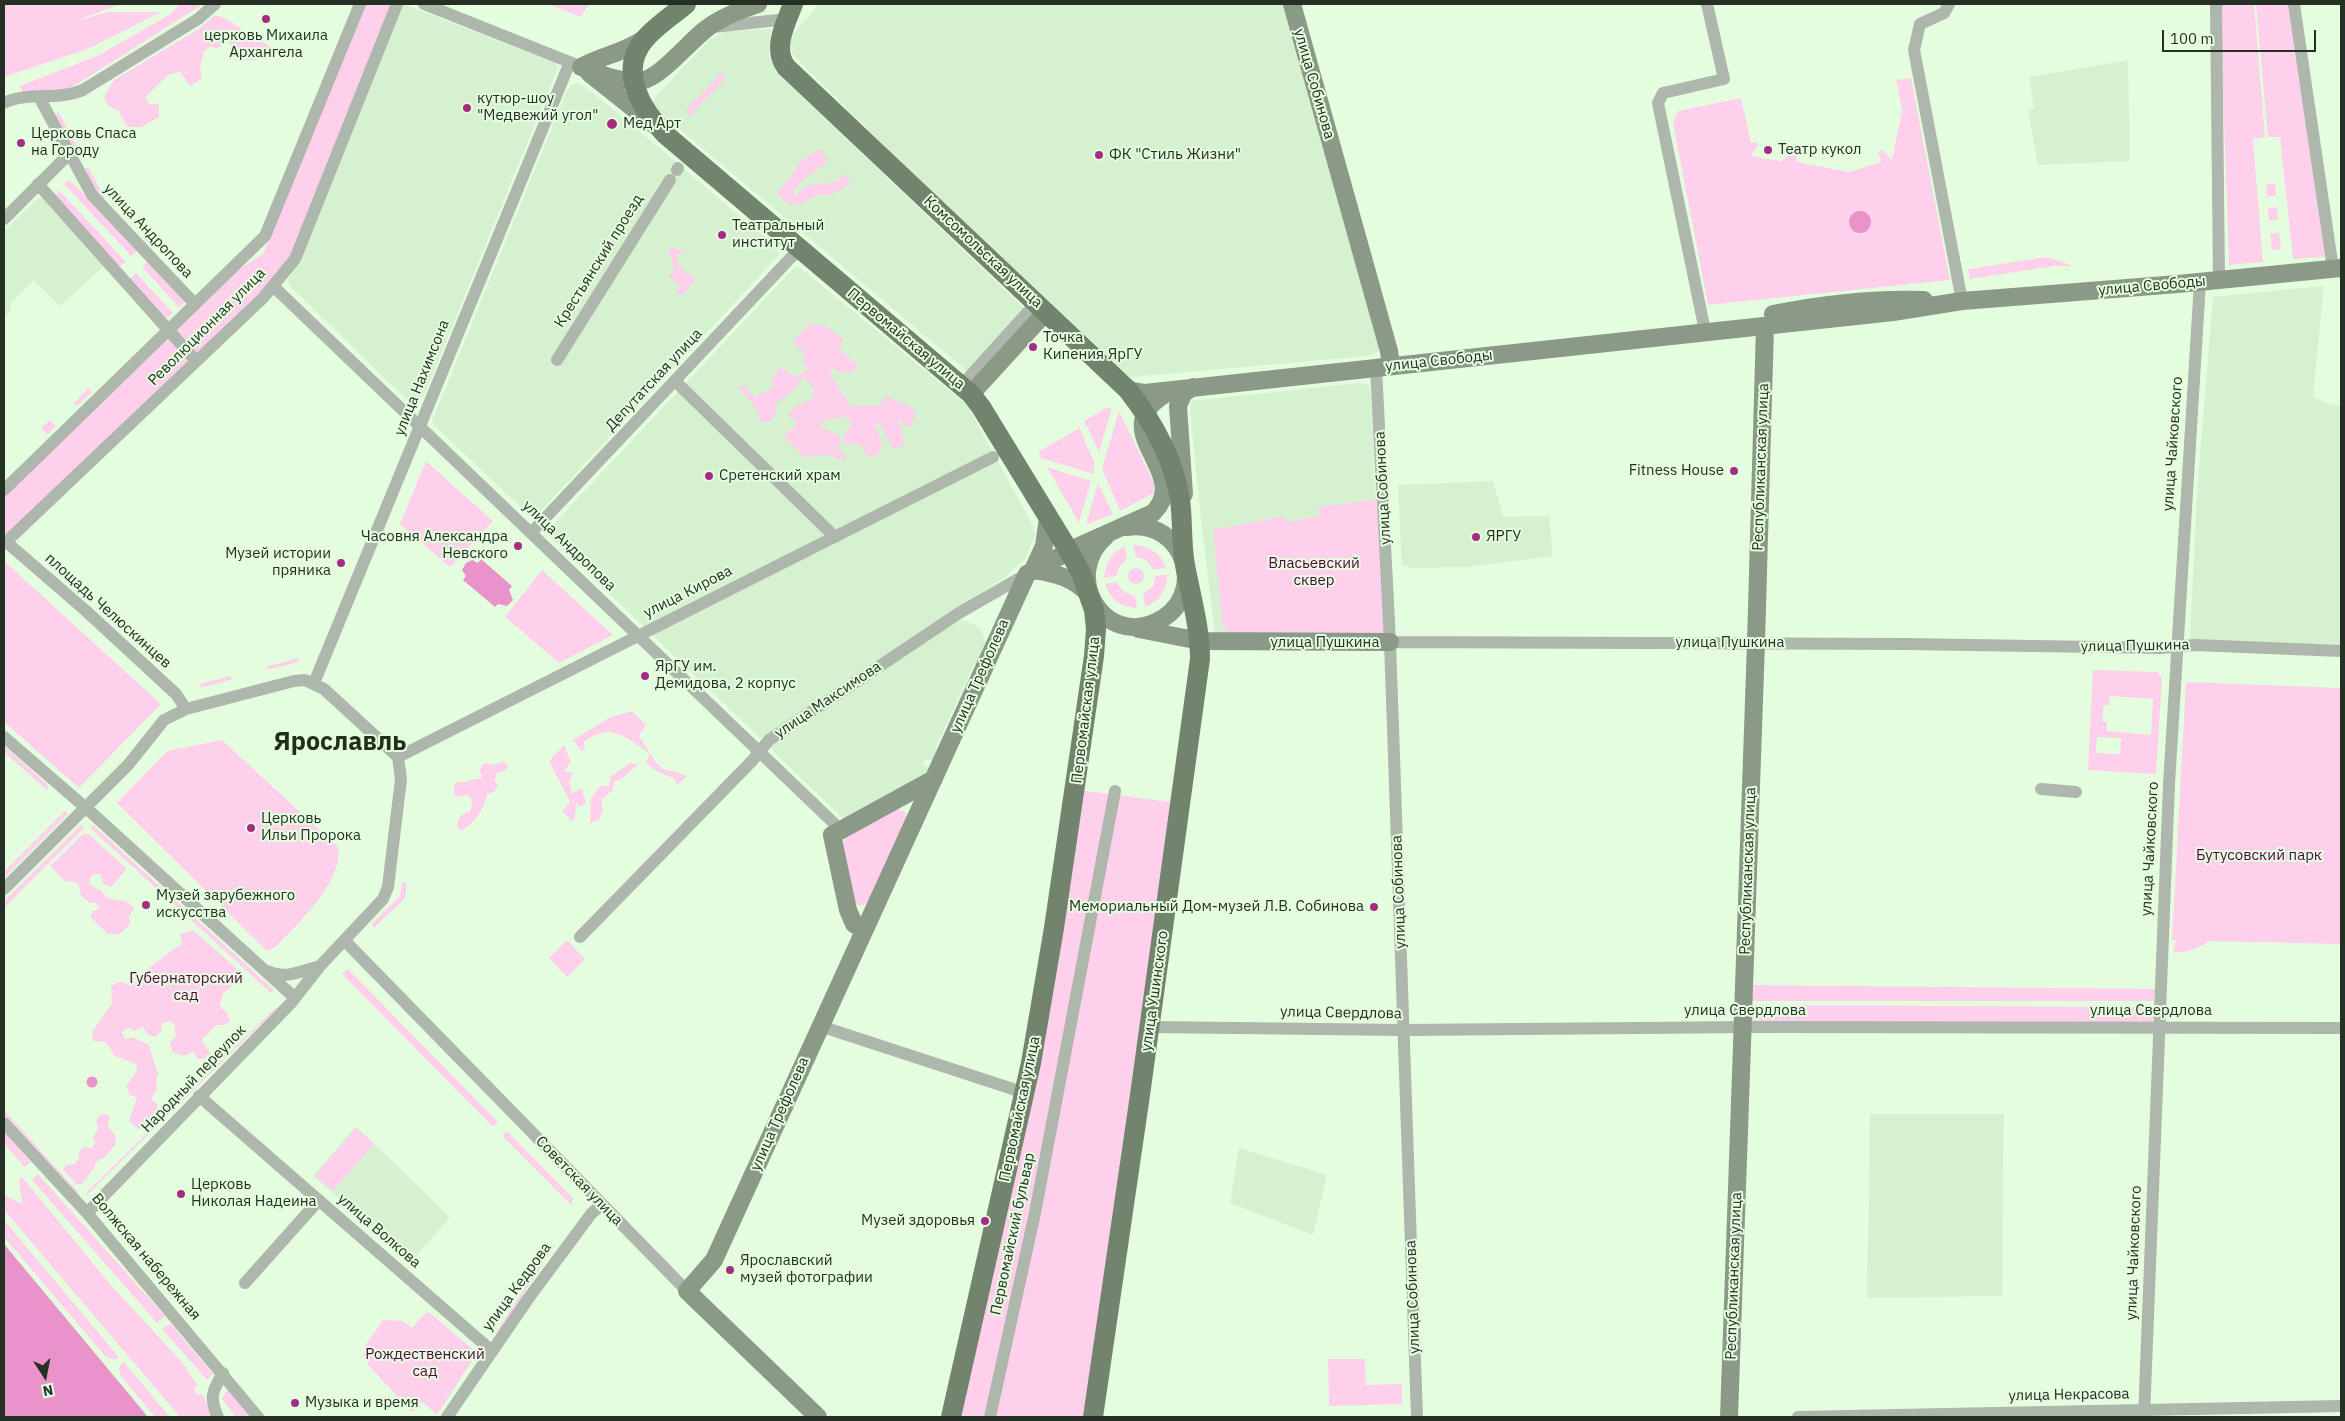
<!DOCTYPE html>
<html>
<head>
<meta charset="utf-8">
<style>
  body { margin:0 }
  #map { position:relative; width:2345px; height:1421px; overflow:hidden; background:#e5fddf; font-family:"IBM Plex Sans",sans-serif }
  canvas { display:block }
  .frame { position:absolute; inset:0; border:5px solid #262f24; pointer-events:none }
  .north { position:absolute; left:20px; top:1351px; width:50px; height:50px; -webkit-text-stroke:4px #e5fddf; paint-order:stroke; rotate:169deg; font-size:14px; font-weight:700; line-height:20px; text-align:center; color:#262f24 }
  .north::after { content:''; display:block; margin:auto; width:18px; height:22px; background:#262f24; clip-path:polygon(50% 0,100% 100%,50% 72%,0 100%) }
  .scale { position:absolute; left:2162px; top:30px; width:154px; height:22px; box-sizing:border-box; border:2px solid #262f24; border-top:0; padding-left:6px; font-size:15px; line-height:18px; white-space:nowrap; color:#262f24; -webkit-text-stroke:4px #e5fddf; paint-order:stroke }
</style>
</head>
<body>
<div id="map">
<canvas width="2345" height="1421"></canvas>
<div class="frame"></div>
<div class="north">N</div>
<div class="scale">100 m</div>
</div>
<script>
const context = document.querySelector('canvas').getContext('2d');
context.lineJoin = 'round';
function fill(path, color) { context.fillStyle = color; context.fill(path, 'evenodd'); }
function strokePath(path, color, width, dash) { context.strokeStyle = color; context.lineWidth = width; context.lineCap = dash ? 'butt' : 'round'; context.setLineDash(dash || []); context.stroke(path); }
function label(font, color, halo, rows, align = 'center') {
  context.font = font + ' "IBM Plex Sans",sans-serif'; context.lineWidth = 4; context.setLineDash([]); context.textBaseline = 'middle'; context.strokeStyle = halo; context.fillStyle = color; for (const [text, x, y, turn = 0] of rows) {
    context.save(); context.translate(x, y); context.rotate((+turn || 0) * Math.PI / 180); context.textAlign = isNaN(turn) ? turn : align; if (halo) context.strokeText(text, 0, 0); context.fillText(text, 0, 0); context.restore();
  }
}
fill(new Path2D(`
  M819,4h466l95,343 -1,4 -10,5 -239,21 -233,-219 -104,-103 -3,-10 4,-12z
  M406,5l149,58 3,5 -134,327 -3,4 -8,2 -7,-2 -116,-113 -2,-6 10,-18 104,-256z
  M771,29l-2,26 6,16 250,238 -57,63 -312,-263 -2,-7 1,-5 54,-57 18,-9z
  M2128,60l2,101 -92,4 -10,-54 6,-3 -5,-31z
  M576,83l8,3 47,38 145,123 3,8 -242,260 -6,2 -97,-92 -2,-4 135,-330 5,-7z
  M38,198h5l61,68 -44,40 -27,-26 -23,25 1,5 -7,8v-87z
  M798,266l169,139 65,119 3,11 -9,23 -21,19 -241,160 -4,1 -210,-201 -2,-7 246,-262z
  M2324,286l-11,111 19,8 9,1v240l-151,-7 7,-145 16,-197z
  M1358,383l10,1 3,9 11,231 -2,5 -165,4 -16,-130 -9,-95 1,-7zM1328,507l-105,121 61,-112 2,6 34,-6 -1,-8z
  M1493,481l10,36 46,-1 4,40 -85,11 -59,1v-2h-7l-4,-81z
  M958,620l8,1 11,5 6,8 3,9 -8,20 -3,-1 -40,87 2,6 -3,5 -10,-1 -1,6 6,2 1,5 -86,47 -71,-68 -2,-5z
  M1870,1114h134l-2,182 -135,2z
  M356,1126l94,91 -38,44 -99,-85z
  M1239,1148l88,27 -14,60 -83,-32z`), '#d5f1cf');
fill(new Path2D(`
  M4,4h116l-46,18 33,-10h54l-73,37 -84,28z
  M180,4h23l-121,77 -22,12 -36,3 -4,-10 79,-31 70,-40z
  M365,4h27l-101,255 -33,36 -251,239 -3,-2v-36l231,-224 28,-18z
  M548,4h41l-8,13z
  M2220,4h34l11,133 -12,2 10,123 -34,3z
  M2256,4h34l35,253 -32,2 -13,-122h-12z
  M214,16h7l50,31 -17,13h-9l-16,-17 -8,-2 -1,6 -4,2 -5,-3 -7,5 -4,17 2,11 -12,7 -10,-14 -10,2 -25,23 4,7h10v13l-17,10h-15l-9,-17 -9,-3 -5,-10 10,-17 86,-52z
  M721,73l5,5 -36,38 -5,-5z
  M1911,78l39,202 -242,25 -35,-182 5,-12 63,-13 10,45 6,-1 1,4 -7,10 31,5 14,-13 1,14 52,10 32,-10 -3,-10 5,-2 9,10 10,-50 -6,-30z
  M58,111l23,43 -5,2 -20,-40z
  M819,149l10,12 -25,18 -11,12 2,5 13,-11 29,-3 6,-9 9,9 -19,12 -14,1 -18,9 -12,1 -13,-12 11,-11 14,-22z
  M88,167l19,36 -12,-10 -12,-23z
  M68,181l5,2 65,67 -7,6 -67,-72z
  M2275,183l1,13 -9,1 -1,-13z
  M58,189l68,73 -8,6 -62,-72z
  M2277,207l1,13 -9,1 -1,-13z
  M2279,233l2,16 -9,1 -2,-16z
  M668,247l18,4 -9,3c2,15 6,19 20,24l-14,17 -8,-1 5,-7 -11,-11 5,-6z
  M2047,257l27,9h-20l-84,13 -2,-10z
  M148,261l37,40 -6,6 -37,-40z
  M136,273l37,40 -9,8 -36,-41z
  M810,324l14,1 20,15 -6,8 20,17 -5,7 -10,1 -10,-5 -3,7 22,32 13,-2h15l5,-6v-3l26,11 5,7 -6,14 -11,-8 6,25 -13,3 -12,-25 -5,1 7,20 -4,11 -10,2 -9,-13 -13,1 -3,-8 9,-12 -7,-9 -25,6 1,6 12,4 9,7 -4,10 9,8 -2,4c-16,-7 -23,-8 -40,-3l-21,-21 14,-15 -10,-6c7,-9 13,-16 26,-16l-3,-3 4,-7 -12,-14 -7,12 -20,16v10l-6,8h-10l-3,-13 -18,-21 3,-3 13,12 18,-10 -2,-8 7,-7v-7l17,12 13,-8 -4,-5 -1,-14 -11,-8z
  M88,388l4,4 -15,14 -3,-3z
  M1107,407l5,2 -13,43 -15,-31z
  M1119,411l35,72v10l-34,18 -18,-42z
  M50,420l6,6 -9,9 -6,-7z
  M1078,425l17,39 -2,10 -52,-16 -3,-6 40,-23z
  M426,461l67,60 -43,46 -50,-43z
  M1047,467l44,14 -12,42z
  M1098,483l15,31 -27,11z
  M1380,499l7,142h-159l-1,-13h-4l-10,-98 71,-14 2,6 33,-6 -1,-9z
  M1133,545c16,0 28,8 33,23l-12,2 -8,-10 -10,-3z
  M1125,546l2,13 -8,8 -3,9 -12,2c1,-15 7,-25 21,-32z
  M4,561l157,143 -82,84 -75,-66z
  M1128 576a8 8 0 1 1 16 0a8 8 0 1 1-16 0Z
  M542,570l71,65 -54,28 -54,-46z
  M1167,574c1,15 -7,27 -22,33l-2,-13 10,-8 2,-10z
  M1117,582l6,9 12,5 2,12c-16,0 -27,-9 -32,-24z
  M298,658l1,4 -32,8 1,-4z
  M2093,670l64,2 5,6 -6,96 -68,-4zM2110,696l43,3 -2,36 -44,-4v-9l-5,-1 2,-16h5zM2097,737l24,1 -1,16 -24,-1z
  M230,676l3,3 -32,9 -1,-4z
  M2186,682l155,6v256l-132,-3c-9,7 -24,13 -36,11l3,-12h-4z
  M632,711l14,14 -7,11c6,8 17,30 25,33 8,3 15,2 23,7l-10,9 -2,-6 -21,-9 -8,-7 4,-9c-23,-16 -38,-33 -66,-12l1,7 -4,2 -8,-11 38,-23z
  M222,740l116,107c6,35 -41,77 -63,101l-8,3 -150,-148 50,-52z
  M564,745l7,17 -7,9 9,2 -4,10 3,10 10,-5 4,15 -5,4 -5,-3 -1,14 -3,3 -10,-10 8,-9 -21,-41z
  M4,746l43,38 1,7 -44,-39z
  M501,762l5,1 2,4 -2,3 -9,3 -2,7 3,6 -4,6 -7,2c-1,14 -14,30 -26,37l-4,-4c1,-10 4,-13 13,-16l2,-5 -1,-8 -4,-3 -8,2 -5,-2v-10l4,-3c9,2 14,-5 22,-3l2,-3 -3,-6 6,-7 9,2z
  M630,763l8,1 -16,15 -8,3 -1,8 -12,10 2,10 -4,10 -9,3 1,-25 10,-13 8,2 1,-10z
  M1079,790l99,13 -94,614h-130z
  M896,808l9,4 2,7 -38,81 -5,5h-6l-4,-4 -12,-57 4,-7z
  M65,811l3,3 -64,64v-6z
  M81,825l3,3 -80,80v-7z
  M93,825l181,165 -3,3 -181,-165z
  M83,834h6l38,35 -16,18 -8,-3 -3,-10 -8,1 -3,9 13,7 5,7 21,4 6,6 -5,9 2,6 -11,11h-12l-18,-17 3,-6 6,-3 -3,-5h-6l-9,-7 -3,-13 -13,-2 -15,-15z
  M402,882l5,1 -2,15 -31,30 -2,-4 28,-28z
  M193,930l43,38 2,11 -9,10 -6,4 -3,13 7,7 3,8 -6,4h-8l-14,15 8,13 -6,6h-6l-5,-7 -10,4 -11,-4 -2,-9 6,-7 -2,-12 -5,-3 -7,3 -1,8 -6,5 -8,-3 -4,-7 -8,4 -7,-3 -6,4 3,7 7,-2 17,8 9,29 -2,5 1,10 -6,10 7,6 -4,10 -15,15 -10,-9 8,-24 -7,-2 -4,-9 11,-15 -1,-7 -21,-8 -9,-14 -13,-1 -1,-9 20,-29 -1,-17 10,-5 9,5 6,-3 3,-8c15,-10 27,-22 43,-31l-2,-10z
  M567,940l18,19 -18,18 -18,-19z
  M348,969l150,153 -5,5 -151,-153z
  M1748,985l407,4 -1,12h-407z
  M1747,1005l407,2 -1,16h-407z
  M275,1008l1,1 -189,186 -1,-2z
  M4,1110l74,82 -3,2 -71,-80z
  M101,1114h6l3,4 -2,8 7,9 1,9 -11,13 -9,5 -2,6 -12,16h-6l-13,-15 4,-4 7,-1 6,-6 -2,-5 5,-6 8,1 4,-5 -2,-6 5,-8 -2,-9z
  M356,1128l18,16 -41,47 -18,-15z
  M4,1131l27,31 -7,5 -20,-24z
  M507,1131l65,66 1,3 -2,5 -69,-69z
  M38,1174l127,142 -8,7 -125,-143z
  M22,1177l88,107 72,78 16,24 -3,2v5l3,2 4,-1 12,23h-34l-176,-207v-15l18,9 -3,-24z
  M4,1220l115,137 -4,3 -10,-4 -101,-119z
  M552,1245l2,1 -56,88 -2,-1z
  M429,1312l48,41 -40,62 -15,-13 -10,10 -43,-46 -6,-11 3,-11 17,-24 20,1 9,7 9,-11z
  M170,1323l43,51 -6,6 -45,-51z
  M1328,1359h37l1,26 36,-1v20l-73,2z
  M124,1362l46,55h-15l-35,-42 -1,-9z
  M228,1388l22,29h-14l-14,-18z`), '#fed0ec');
fill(new Path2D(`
  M1849 222a11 11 0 1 1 22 0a11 11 0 1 1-22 0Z
  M481,559l31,27 -3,4 4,10 -6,6 -9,-2 -3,3 -32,-27 3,-4 -4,-6 4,-7 6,-3 6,3z
  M86.5 1082a5.5 5.5 0 1 1 11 0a5.5 5.5 0 1 1-11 0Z
  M4,1244l144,173h-144z`), '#ea93cb');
strokePath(new Path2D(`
  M424,4l153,61
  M1949,4l-5,9 -24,11 -6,26 48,251
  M2216,4l3,276
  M2294,4l39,265
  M713,27l74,-8
  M39,97l53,98 103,109
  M4,103c24,-12 54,-2 79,-13l115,-71 17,-15
  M677,170l1,-2
  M38,184l158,177
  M4,219l65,-65
  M273,286l568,544
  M1705,331l-47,-228 5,-10 61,-14 -17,-75
  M557,360l113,-180
  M1376,368l14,274 27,775
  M675,381l160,156
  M962,385l74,-82
  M4,490l261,-254 95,-232
  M531,533l268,-284
  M4,540l81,70 91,84 10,15
  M6,542l257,-244 32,-39 102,-255
  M1390,642l516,2 255,4 34,-3 146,6
  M314,683l256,-621
  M4,737l90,78 201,183
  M398,757l595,-300
  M2041,789l35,3
  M4,889l124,-124 36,-45 22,-11 108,-28 11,-1 19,9 74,68 3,22 -13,108 -5,12 -63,67 -29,37 -204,210
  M580,937l172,-176 17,-21 190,-127 68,-39
  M345,941l342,350
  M267,971c19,9 34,0 53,-5
  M820,1026l205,67
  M1150,1027l254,3 350,-3 587,1
  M199,1096l293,255
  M4,1123l83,90 171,204
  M245,1283l74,-83
  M218,1417c-9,-19 -6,-26 5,-44
  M447,1417l81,-118 63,-85 11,-10
  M990,1417l45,-204 80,-422
  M1798,1417l543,-11
  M2144,1417l25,-633 31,-502`), '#adb7ab', 12);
strokePath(new Path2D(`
  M1292,4l97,347 2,15
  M581,67c18,6 41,17 60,14 19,-3 48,-39 65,-52 15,-12 34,-19 52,-25
  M581,67c21,-12 44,-14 64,-29
  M589,73l64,51
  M1773,314c50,-10 100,-16 151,-14
  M1128,390l17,3 748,-81 69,-11 216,-17 163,-16
  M971,394l75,-82
  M1184,494l-6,-88 5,-12 10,-7
  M1106,536c-45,39 -3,111 50,86 54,-25 29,-104 -29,-95
  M1033,570c22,3 42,8 57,26
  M1033,570l11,-24 4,-28
  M1139,629l61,12 190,1
  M864,930l-10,-6 -6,-14 -16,-75 102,-56
  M818,1417l-131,-126 27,-31 313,-686 50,-27 76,-34c42,-42 -57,-85 20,-123
  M1729,1417l27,-774 9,-317`), '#8b9987', 18);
strokePath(new Path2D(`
  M686,4c-13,11 -30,22 -41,35 -28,32 -3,71 21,96l305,259 10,13 88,144 12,22 13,37 2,19 -2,27 -40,272 -23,135 -80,354
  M793,4c-7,19 -21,44 -7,63l342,323c25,32 46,69 52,110 3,21 1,43 5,65 6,32 15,62 15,94l-60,436 -47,322`), '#72846e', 20);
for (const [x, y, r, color] of [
  [266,19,5,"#a42c82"],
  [467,108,5,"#a42c82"],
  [612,124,6,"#a42c82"],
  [21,143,5,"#a42c82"],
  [1768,150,5,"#a42c82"],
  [1099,155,5,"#a42c82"],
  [722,235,5,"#a42c82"],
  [1033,347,5,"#a42c82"],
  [1734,471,5,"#a42c82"],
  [709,476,5,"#a42c82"],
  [1476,537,5,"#a42c82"],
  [518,546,5,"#a42c82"],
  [341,563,5,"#a42c82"],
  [645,676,5,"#a42c82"],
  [251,828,5,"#a42c82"],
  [146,905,5,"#a42c82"],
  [1374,907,5,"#a42c82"],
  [181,1194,5,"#a42c82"],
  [985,1221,5,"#a42c82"],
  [730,1270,5,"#a42c82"],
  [295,1403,5,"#a42c82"]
]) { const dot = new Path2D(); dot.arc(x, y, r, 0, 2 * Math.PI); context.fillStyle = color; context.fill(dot); strokePath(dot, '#e5fddf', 2); }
label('15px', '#262f24', '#e5fddf', [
  ["церковь Михаила",266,36,"center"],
  ["Архангела",266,53,"center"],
  ["кутюр-шоу",477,99],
  ["\"Медвежий угол\"",477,116],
  ["Мед Арт",623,124],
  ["Церковь Спаса",31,134],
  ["на Городу",31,151],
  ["Театр кукол",1778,150],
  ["ФК \"Стиль Жизни\"",1109,155],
  ["Театральный",732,226],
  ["институт",732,243],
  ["Точка",1043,338],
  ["Кипения ЯрГУ",1043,355],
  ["Fitness House",1724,471,"right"],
  ["Сретенский храм",719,476],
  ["Часовня Александра",508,537,"right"],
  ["Невского",508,554,"right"],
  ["ЯРГУ",1486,537],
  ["Музей истории",331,554,"right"],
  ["пряника",331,571,"right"],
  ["ЯрГУ им.",655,667],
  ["Демидова, 2 корпус",655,684],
  ["Церковь",261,819],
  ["Ильи Пророка",261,836],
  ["Музей зарубежного",156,896],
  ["искусства",156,913],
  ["Мемориальный Дом-музей Л.В. Собинова",1364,907,"right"],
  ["Церковь",191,1185],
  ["Николая Надеина",191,1202],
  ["Музей здоровья",975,1221,"right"],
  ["Ярославский",740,1261],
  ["музей фотографии",740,1278],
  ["Музыка и время",305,1403]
], 'left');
label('15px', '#262f24', '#e5fddf', [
  ["улица Собинова",1314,84,74],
  ["улица Андропова",148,231,47],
  ["Комсомольская улица",983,252,43],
  ["Крестьянский проезд",599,261,-58],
  ["улица Свободы",2152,286,-5],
  ["Революционная улица",207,327,-45],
  ["Первомайская улица",906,339,40],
  ["улица Свободы",1439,361,-6],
  ["улица Нахимсона",422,378,-68],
  ["Депутатская улица",654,380,-47],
  ["улица Чайковского",2173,444,-86],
  ["Республиканская улица",1761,467,-88],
  ["улица Собинова",1383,488,-93],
  ["улица Андропова",569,546,44],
  ["улица Кирова",688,592,-27],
  ["площадь Челюскинцев",108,611,42],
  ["улица Пушкина",1325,643],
  ["улица Пушкина",1730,643],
  ["улица Пушкина",2135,646,-1],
  ["улица Трефолева",980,676,-66],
  ["улица Максимова",828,700,-34],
  ["Первомайская улица",1086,710,-83],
  ["улица Чайковского",2150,849,-87],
  ["Республиканская улица",1748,871,-88],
  ["улица Собинова",1399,892,-92],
  ["улица Ушинского",1155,991,-82],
  ["улица Свердлова",1745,1011],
  ["улица Свердлова",2151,1011],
  ["улица Свердлова",1341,1013,1],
  ["Народный переулок",194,1079,-46],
  ["Первомайская улица",1020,1109,-78],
  ["улица Трефолева",780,1114,-66],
  ["Советская улица",579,1181,46],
  ["улица Волкова",379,1231,41],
  ["Первомайский бульвар",1013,1234,-78],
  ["улица Чайковского",2134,1253,-88],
  ["Волжская набережная",146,1257,50],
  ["Республиканская улица",1734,1276,-88],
  ["улица Кедрова",517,1287,-54],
  ["улица Собинова",1413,1297,-92],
  ["улица Некрасова",2069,1395,-1]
]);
label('15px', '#530440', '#e5fddf', [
  ["Власьевский",1314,564],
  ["сквер",1314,581],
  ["Бутусовский парк",2259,856],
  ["Губернаторский",186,979],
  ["сад",186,996],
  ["Рождественский",425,1355],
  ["сад",425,1372]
]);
label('bold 25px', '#1f311b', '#e5fddf', [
  ["Ярославль",340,743]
]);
</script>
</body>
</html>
